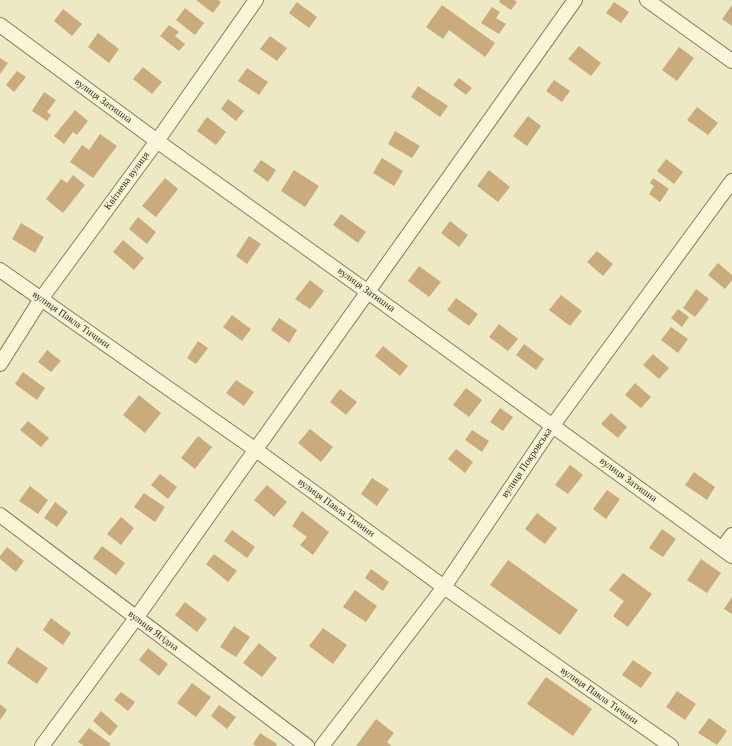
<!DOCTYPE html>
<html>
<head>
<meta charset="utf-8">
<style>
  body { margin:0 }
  canvas { display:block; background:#ede9c5 }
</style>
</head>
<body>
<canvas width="732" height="746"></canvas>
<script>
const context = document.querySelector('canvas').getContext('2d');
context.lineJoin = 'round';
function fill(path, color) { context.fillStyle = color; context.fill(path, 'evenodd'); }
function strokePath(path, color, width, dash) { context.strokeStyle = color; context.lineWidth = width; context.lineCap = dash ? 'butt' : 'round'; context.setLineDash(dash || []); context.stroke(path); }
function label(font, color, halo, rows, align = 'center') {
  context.font = font + ' "Times New Roman",serif'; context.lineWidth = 3; context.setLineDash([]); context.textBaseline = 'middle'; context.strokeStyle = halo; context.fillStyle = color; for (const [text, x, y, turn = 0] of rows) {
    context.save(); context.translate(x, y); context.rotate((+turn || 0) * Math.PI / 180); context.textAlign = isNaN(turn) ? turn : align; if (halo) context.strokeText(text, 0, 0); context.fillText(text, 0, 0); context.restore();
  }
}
fill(new Path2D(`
  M196,0h22l3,2 -8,11z
  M500,0h14l3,2 -6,8 -12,-8z
  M297,2l20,15 -8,11 -20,-15z
  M614,2l15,10 -8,11 -15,-10z
  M442,5l53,38 -10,14 -36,-27 -6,9 -17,-12z
  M732,5v21l-10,-7z
  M492,7l8,5 -4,6 10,6 -7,10 -18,-11z
  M185,8l19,15 -9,12 -19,-15z
  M63,9l19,15 -10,12 -18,-15z
  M169,25l10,7 -4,4 10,8 -6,7 -19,-15z
  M98,33l21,16 -10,14 -21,-16z
  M270,36l17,12 -10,13 -17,-12z
  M579,46l22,17 -10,13 -23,-17z
  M679,47l15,11 -17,23 -15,-11z
  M0,58l8,5 -8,11z
  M143,67l19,15 -10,12 -19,-15z
  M247,68l21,14 -9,13 -21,-14z
  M17,71l9,6 -12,15 -8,-7z
  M459,78l13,10 -6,7 -13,-10z
  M554,80l16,11 -8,11 -16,-11z
  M418,86l30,20 -8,11 -29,-20z
  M44,92l12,8 -9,12 4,3 -4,6 -15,-10z
  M228,99l16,12 -8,10 -15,-12z
  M697,107l21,16 -10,12 -21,-15z
  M75,110l13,11 -11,14 -4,-3 -9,12 -10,-8z
  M528,116l13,10 -14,20 -14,-10z
  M207,117l19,15 -10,13 -19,-14z
  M395,131l25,15 -8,12 -24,-14z
  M100,134l17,12 -24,32 -23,-16 12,-17 7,5z
  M382,158l21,13 -9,15 -21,-13z
  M666,159l17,13 -9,12 -17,-13z
  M261,160l15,10 -8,12 -15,-11z
  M294,170l25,16 -14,21 -24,-16z
  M489,170l21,17 -12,15 -21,-16z
  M73,175l12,10 -22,28 -17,-14 15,-20 6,4z
  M165,178l13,11 -22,28 -14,-11z
  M653,178l16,11 -9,13 -11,-8 5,-8 -4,-3z
  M341,214l25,18 -8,11 -25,-18z
  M138,217l18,15 -9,12 -18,-15z
  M450,221l18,14 -9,12 -18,-14z
  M21,223l23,14 -9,16 -23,-14z
  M249,236l12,8 -14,20 -11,-8z
  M123,240l21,18 -10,12 -21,-18z
  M597,251l16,13 -10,12 -16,-14z
  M718,263l14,12v5l-7,9 -17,-14z
  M419,266l22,16 -12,15 -21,-16z
  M310,280l14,11 -14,18 -15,-10z
  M696,289l13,10 -14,18 -12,-9z
  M561,295l21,16 -12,15 -21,-16z
  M456,298l22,16 -9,12 -22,-16z
  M678,309l11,8 -7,10 -11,-9z
  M232,315l19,14 -9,12 -19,-14z
  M279,318l18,12 -8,13 -18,-13z
  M499,324l19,15 -10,12 -19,-14z
  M671,327l17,12 -10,14 -17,-13z
  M198,341l10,7 -12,16 -9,-6z
  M524,344l20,15 -8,11 -20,-15z
  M383,346l25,20 -8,10 -25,-20z
  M47,350l14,11 -10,11 -13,-10z
  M653,354l16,14 -10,11 -16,-14z
  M23,372l22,16 -8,12 -22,-16z
  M236,380l18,12 -10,14 -18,-13z
  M635,383l16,14 -10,11 -16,-13z
  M466,388l16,12 -13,17 -16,-12z
  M340,389l17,13 -11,13 -16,-13z
  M139,395l22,18 -16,20 -22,-18z
  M500,408l13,9 -10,14 -13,-9z
  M611,413l16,14 -9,11 -17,-14z
  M28,421l21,17 -8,9 -21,-17z
  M310,429l23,18 -12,15 -23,-19z
  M472,430l17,11 -7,11 -17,-12z
  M198,436l14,11 -17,22 -14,-11z
  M456,449l17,13 -8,11 -17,-14z
  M570,465l13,10 -15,19 -13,-9z
  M694,472l21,15 -8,13 -22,-15z
  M160,474l17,13 -9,12 -17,-14z
  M372,478l17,11 -12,17 -16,-12z
  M267,485l20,17 -13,15 -20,-17z
  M30,486l18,14 -10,14 -19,-13z
  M607,490l13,9 -14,20 -13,-10z
  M144,493l21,14 -10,15 -21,-15z
  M55,502l13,10 -11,15 -13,-9z
  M302,511l27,21 -16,23 -13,-10 7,-8 -15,-11z
  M537,513l20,15 -12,16 -20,-15z
  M121,517l13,11 -13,17 -14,-11z
  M662,529l14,10 -13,18 -14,-9z
  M232,530l23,17 -8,11 -23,-17z
  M102,546l23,17 -9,12 -23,-17z
  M7,547l17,14 -8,11 -16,-13v-3z
  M214,554l23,17 -9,11 -22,-18z
  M701,559l20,14 -14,20 -20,-13z
  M508,560l70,50 -18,25 -70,-50z
  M371,569l18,13 -6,9 -18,-13z
  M623,573l29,21 -24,33 -15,-11 11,-15 -15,-11z
  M355,590l22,16 -11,16 -23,-15z
  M732,597v17l-8,-5z
  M185,602l22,17 -10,13 -22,-17z
  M51,618l20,15 -8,12 -20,-15z
  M234,626l16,11 -14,20 -16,-10z
  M323,628l24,17 -14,19 -24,-18z
  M259,643l18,15 -15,19 -19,-14z
  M17,647l31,21 -11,16 -30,-21z
  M148,648l20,16 -9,12 -20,-16z
  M633,660l19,13 -11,15 -19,-13z
  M546,677l46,32 -19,27 -46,-32z
  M192,683l19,14 -15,20 -19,-14z
  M677,691l19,13 -11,16 -19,-13z
  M121,692l14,10 -7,9 -14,-11z
  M0,704l7,6 -7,10z
  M219,705l17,12 -9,12 -16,-13z
  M101,711l17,15 -8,10 -17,-15z
  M709,718l18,13 -10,14 -19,-12z
  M376,719l18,14 -7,9 5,4h-36z
  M89,728l22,16 -2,2h-25l-6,-4z
  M260,733l17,11 -1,2h-20l-3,-2z`), '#caac7c');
const minor = new Path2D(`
  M647,0l85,61
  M0,25l157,116 211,151 364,264
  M0,270l256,180 188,137 227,159
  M0,364l41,-65 116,-158 99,-141
  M0,515l307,231
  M722,549l10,-14
  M42,746l94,-128 439,-618
  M322,746l122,-159 109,-162 179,-244`);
strokePath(minor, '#877b5b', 16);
strokePath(minor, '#f8f5d8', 14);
label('10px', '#38301f', '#f5f2d4', [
  ["вулиця Затишна",103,101,36],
  ["Квітнева вулиця",127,181,-54],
  ["вулиця Затишна",366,290,36],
  ["вулиця Павла Тичини",71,320,35],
  ["вулиця Покровська",527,463,-56],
  ["вулиця Затишна",628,480,36],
  ["вулиця Павла Тичини",336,508,36],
  ["вулиця Ягідна",153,631,37],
  ["вулиця Павла Тичини",599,696,35]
]);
</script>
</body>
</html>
